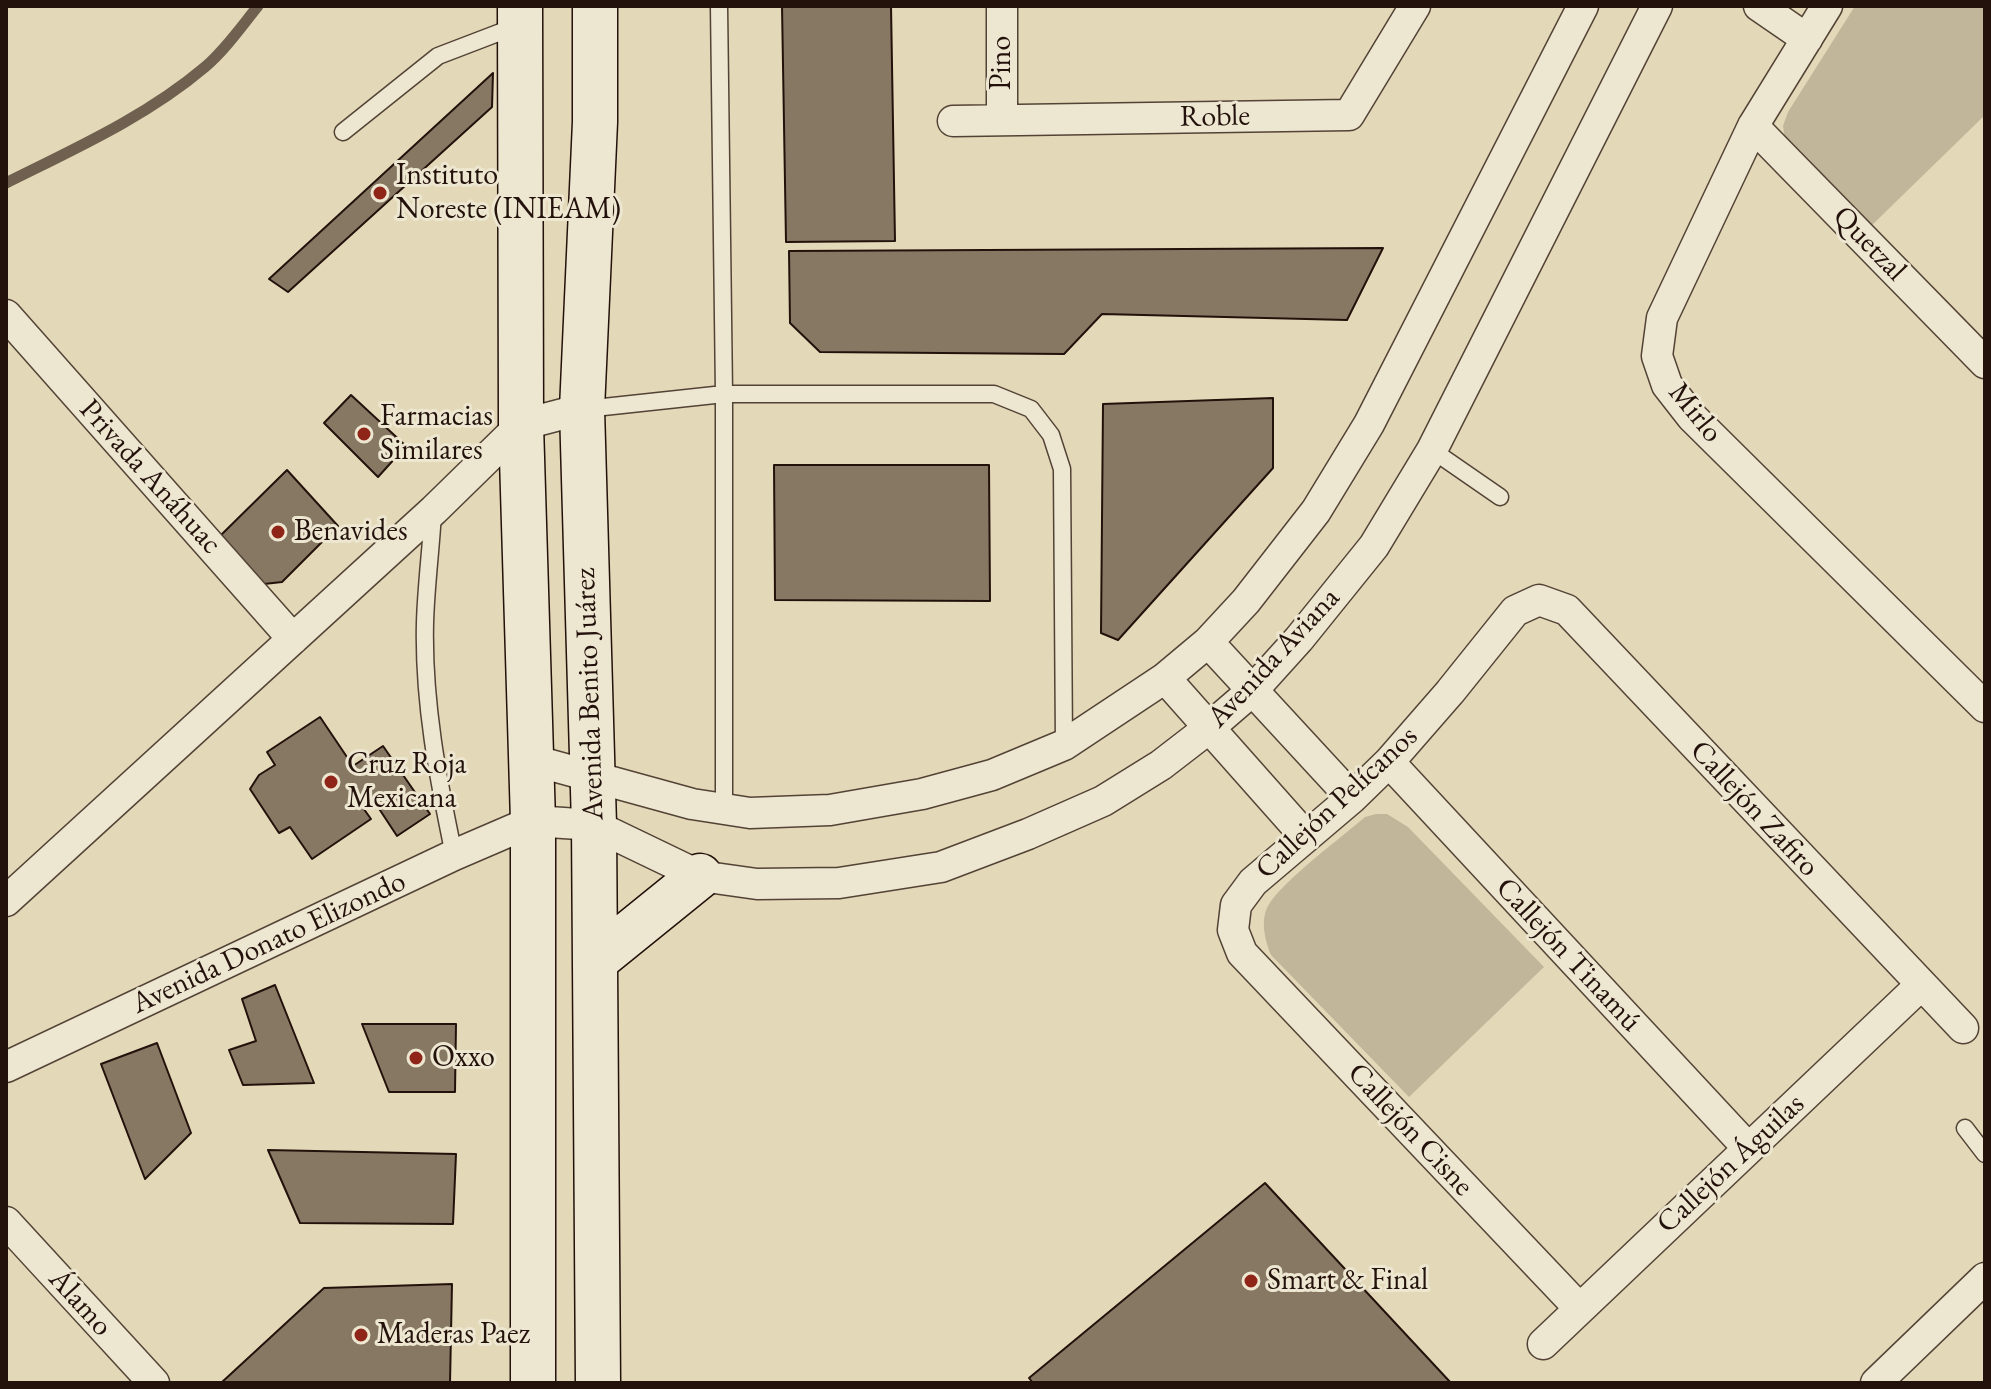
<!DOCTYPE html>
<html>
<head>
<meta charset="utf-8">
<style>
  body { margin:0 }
  #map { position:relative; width:1991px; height:1389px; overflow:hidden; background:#e3d8b7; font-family:"EB Garamond",serif }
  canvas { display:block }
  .frame { position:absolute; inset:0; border:8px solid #23110b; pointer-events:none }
</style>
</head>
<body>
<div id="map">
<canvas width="1991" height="1389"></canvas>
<div class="frame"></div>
</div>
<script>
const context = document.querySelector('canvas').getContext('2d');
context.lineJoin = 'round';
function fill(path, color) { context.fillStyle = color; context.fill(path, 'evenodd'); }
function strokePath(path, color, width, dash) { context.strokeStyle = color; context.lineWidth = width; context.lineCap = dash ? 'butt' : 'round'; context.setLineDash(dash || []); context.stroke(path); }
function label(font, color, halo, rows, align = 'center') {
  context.font = font + ' "EB Garamond",serif'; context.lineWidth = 6; context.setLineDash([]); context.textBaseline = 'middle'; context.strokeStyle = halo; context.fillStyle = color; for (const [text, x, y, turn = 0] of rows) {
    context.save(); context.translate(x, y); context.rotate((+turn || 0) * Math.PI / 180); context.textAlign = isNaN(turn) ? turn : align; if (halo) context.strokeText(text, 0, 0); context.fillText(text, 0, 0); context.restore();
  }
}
fill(new Path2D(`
  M1855,6h130v109l-115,112 -85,-87 -2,-14 5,-14z
  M1376,814h11l21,13 136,140 -135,130 -138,-142c-6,-15 -11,-34 -3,-49 14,-25 73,-68 97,-89z`), '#c2b69a');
strokePath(new Path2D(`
  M6,183c68,-34 140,-66 199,-116 20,-17 36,-40 53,-61`), '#6f604f', 11);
const building = new Path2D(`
  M782,6h109l4,235 -109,1z
  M493,73l-1,34 -204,185 -19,-13z
  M1383,248l-36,72 -245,-6 -38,40 -244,-2 -30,-29 -1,-72z
  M351,395l55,51 -28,31 -54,-54z
  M1273,398v70l-155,172 -17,-7 2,-229z
  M774,465h215l1,136 -215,-1z
  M287,470l51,56 -56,56 -18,2 -46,-46z
  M320,717l33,49 30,-20 47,68 -33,22 -25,-38 -11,7 10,14 -59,40 -22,-32 -11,6 -29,-44 9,-14 16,-10 -8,-13z
  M275,985l39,98 -71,2 -14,-35 27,-9 -14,-42z
  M362,1024h94l-1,68h-66z
  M157,1043l34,90 -46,46 -44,-115z
  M268,1150l188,4 -3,70 -153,-1z
  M1265,1183l186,200h-418l-4,-5z
  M452,1284l-2,99h-229l103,-95z`);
fill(building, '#877864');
strokePath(building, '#23110b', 2);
const lane = new Path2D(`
  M719,6l5,388v415
  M343,132l95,-76 81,-31
  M585,409l139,-15h270l37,15 20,26 11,34 2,276
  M1432,450l68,47
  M433,512c-2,37 -7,74 -8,111 -2,78 13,156 29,232
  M1965,1128l20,26`);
const street = new Path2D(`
  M1002,6v114
  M1759,6l48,33
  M1827,6l-74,120 -91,192 -5,38 10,29 25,32 293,290
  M953,121l396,-6 66,-109
  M1753,126l232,237
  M6,315l287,324
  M1208,642l144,156
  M1165,678l141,159
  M532,760l160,44 58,9 80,-3 92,-16 70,-19 72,-30 101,-67 43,-36 38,-41 70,-90 53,-87 214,-418
  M1389,762l359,386
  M6,901l428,-391 87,-85 61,-16
  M6,1067l448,-212 79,-34 61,4 106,51 57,8 82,-1 102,-16 87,-33 75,-33 58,-36 48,-37 44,-38 46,-51 75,-93 58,-96 225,-444
  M6,1222l148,161
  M1579,1308l-337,-355 -9,-23 3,-25 17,-23 99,-84 37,-36 61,-70 65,-81 24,-11 28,10 396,418
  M1543,1344l378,-359
  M1876,1383l109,-105`);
const secondary = new Path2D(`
  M520,6l1,419 12,396v562
  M595,6v116l-13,287 12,416 4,558
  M595,961l105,-85`);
strokePath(lane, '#534336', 19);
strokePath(street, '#534336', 33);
strokePath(secondary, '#23110b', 47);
strokePath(lane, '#ede6d0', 16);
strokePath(street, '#ede6d0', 30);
strokePath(secondary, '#ede6d0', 44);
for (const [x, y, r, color] of [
  [380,193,8,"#8f2418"],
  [364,434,8,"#8f2418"],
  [278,532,8,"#8f2418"],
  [331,782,8,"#8f2418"],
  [416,1058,8,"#8f2418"],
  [1251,1281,8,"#8f2418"],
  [361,1335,8,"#8f2418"]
]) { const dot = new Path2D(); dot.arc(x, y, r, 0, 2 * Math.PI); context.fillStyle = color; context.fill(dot); strokePath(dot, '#ede6d0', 3); }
label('30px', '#23110b', '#ede6d0', [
  ["Pino",1002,63,-90],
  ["Roble",1215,117,-1],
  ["Quetzal",1869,244,46],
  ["Mirlo",1695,413,51],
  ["Privada Anáhuac",150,477,48],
  ["Avenida Aviana",1274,658,-47],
  ["Avenida Benito Juárez",590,694,-92],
  ["Callejón Pelícanos",1337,803,-43],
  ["Callejón Zafiro",1754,809,47],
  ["Avenida Donato Elizondo",269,943,-25],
  ["Callejón Tinamú",1568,955,47],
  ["Callejón Cisne",1410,1130,47],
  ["Callejón Águilas",1731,1164,-43],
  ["Álamo",80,1303,48]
]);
label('30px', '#23110b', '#ede6d0', [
  ["Instituto",396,176],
  ["Noreste (INIEAM)",396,210],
  ["Farmacias",380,417],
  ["Similares",380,451],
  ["Benavides",294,532],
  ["Cruz Roja",347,765],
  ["Mexicana",347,799],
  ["Oxxo",432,1058],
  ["Smart & Final",1267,1281],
  ["Maderas Paez",377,1335]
], 'left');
</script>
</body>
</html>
